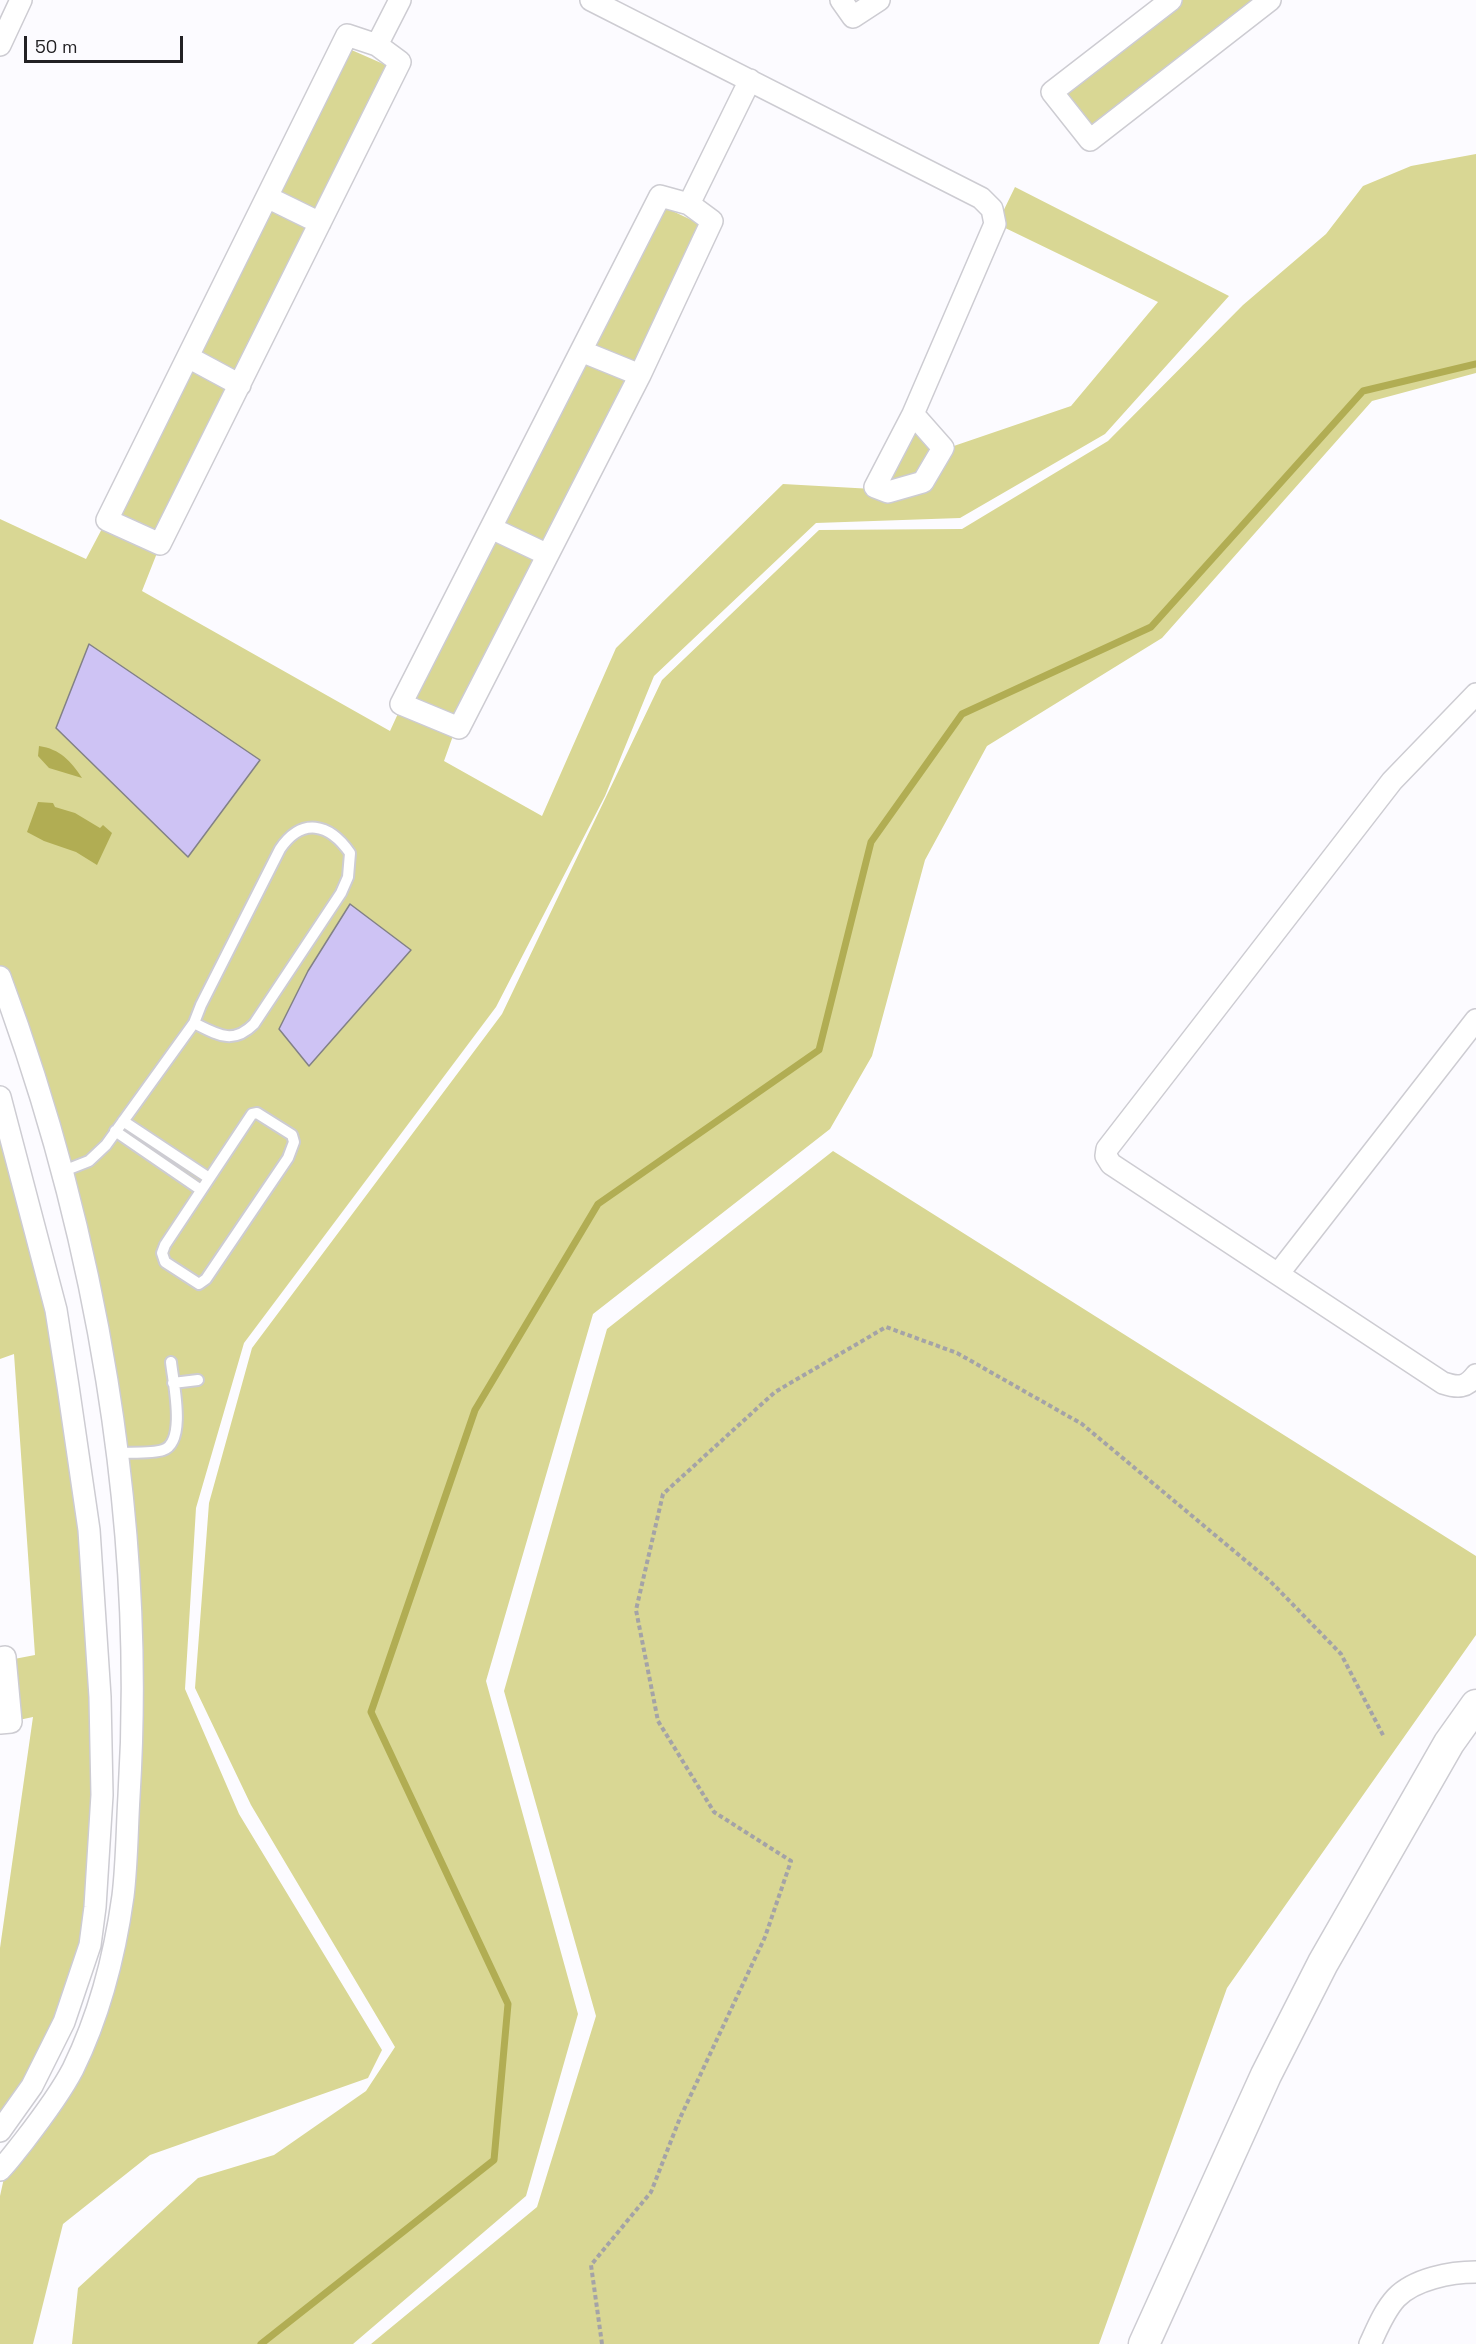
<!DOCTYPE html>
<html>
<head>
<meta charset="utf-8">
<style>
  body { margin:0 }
  #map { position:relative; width:1476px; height:2344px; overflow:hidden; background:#fcfbff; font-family:"Space Grotesk",sans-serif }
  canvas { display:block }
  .scale { position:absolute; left:24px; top:36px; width:159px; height:27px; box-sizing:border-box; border:3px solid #222124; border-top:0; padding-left:8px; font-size:18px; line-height:21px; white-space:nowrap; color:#222124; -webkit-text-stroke:4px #fcfbff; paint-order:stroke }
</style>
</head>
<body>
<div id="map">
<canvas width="1476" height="2344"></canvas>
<div class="scale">50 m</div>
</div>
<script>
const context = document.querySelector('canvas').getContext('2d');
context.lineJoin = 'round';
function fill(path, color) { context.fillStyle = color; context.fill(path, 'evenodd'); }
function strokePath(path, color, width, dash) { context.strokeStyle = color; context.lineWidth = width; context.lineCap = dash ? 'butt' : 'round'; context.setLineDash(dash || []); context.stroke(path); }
fill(new Path2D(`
  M1182,0h71l-163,127 -27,-34z
  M347,48l41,18 -69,149 -46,-20z
  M1476,154v219l-104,28 -210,237 -175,108 -62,114 -53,196 -42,73 -237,185 -107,367 92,333 -52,182 -173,148h-281l6,-56 120,-110 76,-23 92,-64 29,-44 -144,-242 -56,-117 14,-185 43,-155 250,-334 160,-334 157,-150 143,-1 146,-88 135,-136 83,-71 37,-48 48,-20z
  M1015,187l214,109 -124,138 -145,84 -144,5 -162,153 -49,120 -109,211 -252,336 -48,165 -11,181 54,125 143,236 -14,28 -218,77 -87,69 -30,120h-33v-148l6,-27 90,-148 38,-269 -24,-366 -110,-414v-453l86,40 19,-36 54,25 -17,43 248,140 11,-24 53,26 -10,28 98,55 74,-168 167,-164 90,5 51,-4 21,-36 126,-43 87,-104 -161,-78z
  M662,206l40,19 -66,141 -47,-18z
  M270,208l42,19 -74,150 -44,-22z
  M584,362l44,18 -85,165 -45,-19z
  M189,366l41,22 -73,148 -44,-20z
  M913,420l25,28 -17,30 -42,6z
  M493,537l43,21 -81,163 -47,-20z
  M0,1112l52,199 21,143 21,241v99l-11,146 -28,80 -30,60 -25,36v-168l33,-231 -19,4 -5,-61 26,-5 -21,-301 -14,5z
  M833,1151l643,405v79l-249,353 -128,356h-728l166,-137 59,-191 -92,-325 103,-362z`), '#d9d794');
fill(new Path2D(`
  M39,746c21,3 32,15 43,32l-33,-10 -11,-12z
  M38,802l15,1 2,4 20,6 25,15 3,-3 9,8 -15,32 -21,-13 -32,-11 -17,-9z`), '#b1ad53');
strokePath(new Path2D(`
  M261,2344l233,-184 14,-156 -137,-292 104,-302 123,-206 221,-154 52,-208 91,-128 189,-87 212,-236 113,-27`), '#b1ad53', 7);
const building = new Path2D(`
  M89,644l171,116 -72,97 -132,-129z
  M350,904l61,46 -102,116 -30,-37 29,-58z`);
fill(building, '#cec3f4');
strokePath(building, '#828186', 1.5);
const lane = new Path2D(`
  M257,1113l35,22 2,7 -6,16 -82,121 -7,5 -34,-22 -3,-9 3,-8 87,-131z
  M123,1121l86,57
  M115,1131l86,59
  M61,1172l28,-11 17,-16 88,-122 7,-18 79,-156c22,-32 49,-26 70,4l-2,24 -7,16 -87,131c-21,21 -36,11 -60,-1
  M173,1383l25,-3
  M116,1453c12,-1 36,1 47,-3 24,-8 10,-68 8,-88`);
const street = new Path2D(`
  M591,0l390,198 11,11 3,15 -82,190
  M841,0l12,17 26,-17
  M1171,0l-119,92 38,48 180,-140
  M347,35l30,10 23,17 -240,482 -53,-24z
  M0,45l21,-45
  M377,45l23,-45
  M660,196l29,8 23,17 -72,154 -181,353 -58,-24z
  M267,197l53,26
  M689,204l61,-124
  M581,351l59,24
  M188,357l52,28
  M913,414l30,34 -20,34 -35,10 -13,-5z
  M491,528l55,26
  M1476,694l-84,87 -285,368 -1,7 5,8 332,219c15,5 23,5 33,-8
  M0,977c96,257 146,545 129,819 -2,33 -2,67 -6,100 -8,58 -24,120 -50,173 -13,25 -32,50 -49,72 -8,10 -15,20 -24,29
  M0,1097l56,213 12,76 21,144 11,167 2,98 -7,112 -5,38 -26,77 -32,64 -32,45
  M1278,1274l198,-254
  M0,1658l5,-1 6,65 -11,1
  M1370,2344c7,-15 14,-33 26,-46 18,-19 55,-26 80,-26`);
const secondary = new Path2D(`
  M1144,2344l122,-269 57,-112 126,-220 27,-38`);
strokePath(lane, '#cdccd2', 14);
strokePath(street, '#cdccd2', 24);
strokePath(secondary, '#cdccd2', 33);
strokePath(new Path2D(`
  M602,2344l-11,-79 60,-73 29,-74 85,-181 26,-76 -77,-49 -56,-91 -22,-111 27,-116 112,-102 111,-65 71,26 125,71 188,157 71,73 43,83`), '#a4a3a7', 4, [4.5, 3]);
strokePath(lane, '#fff', 10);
strokePath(street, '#fff', 21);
strokePath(secondary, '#fff', 30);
</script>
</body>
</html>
